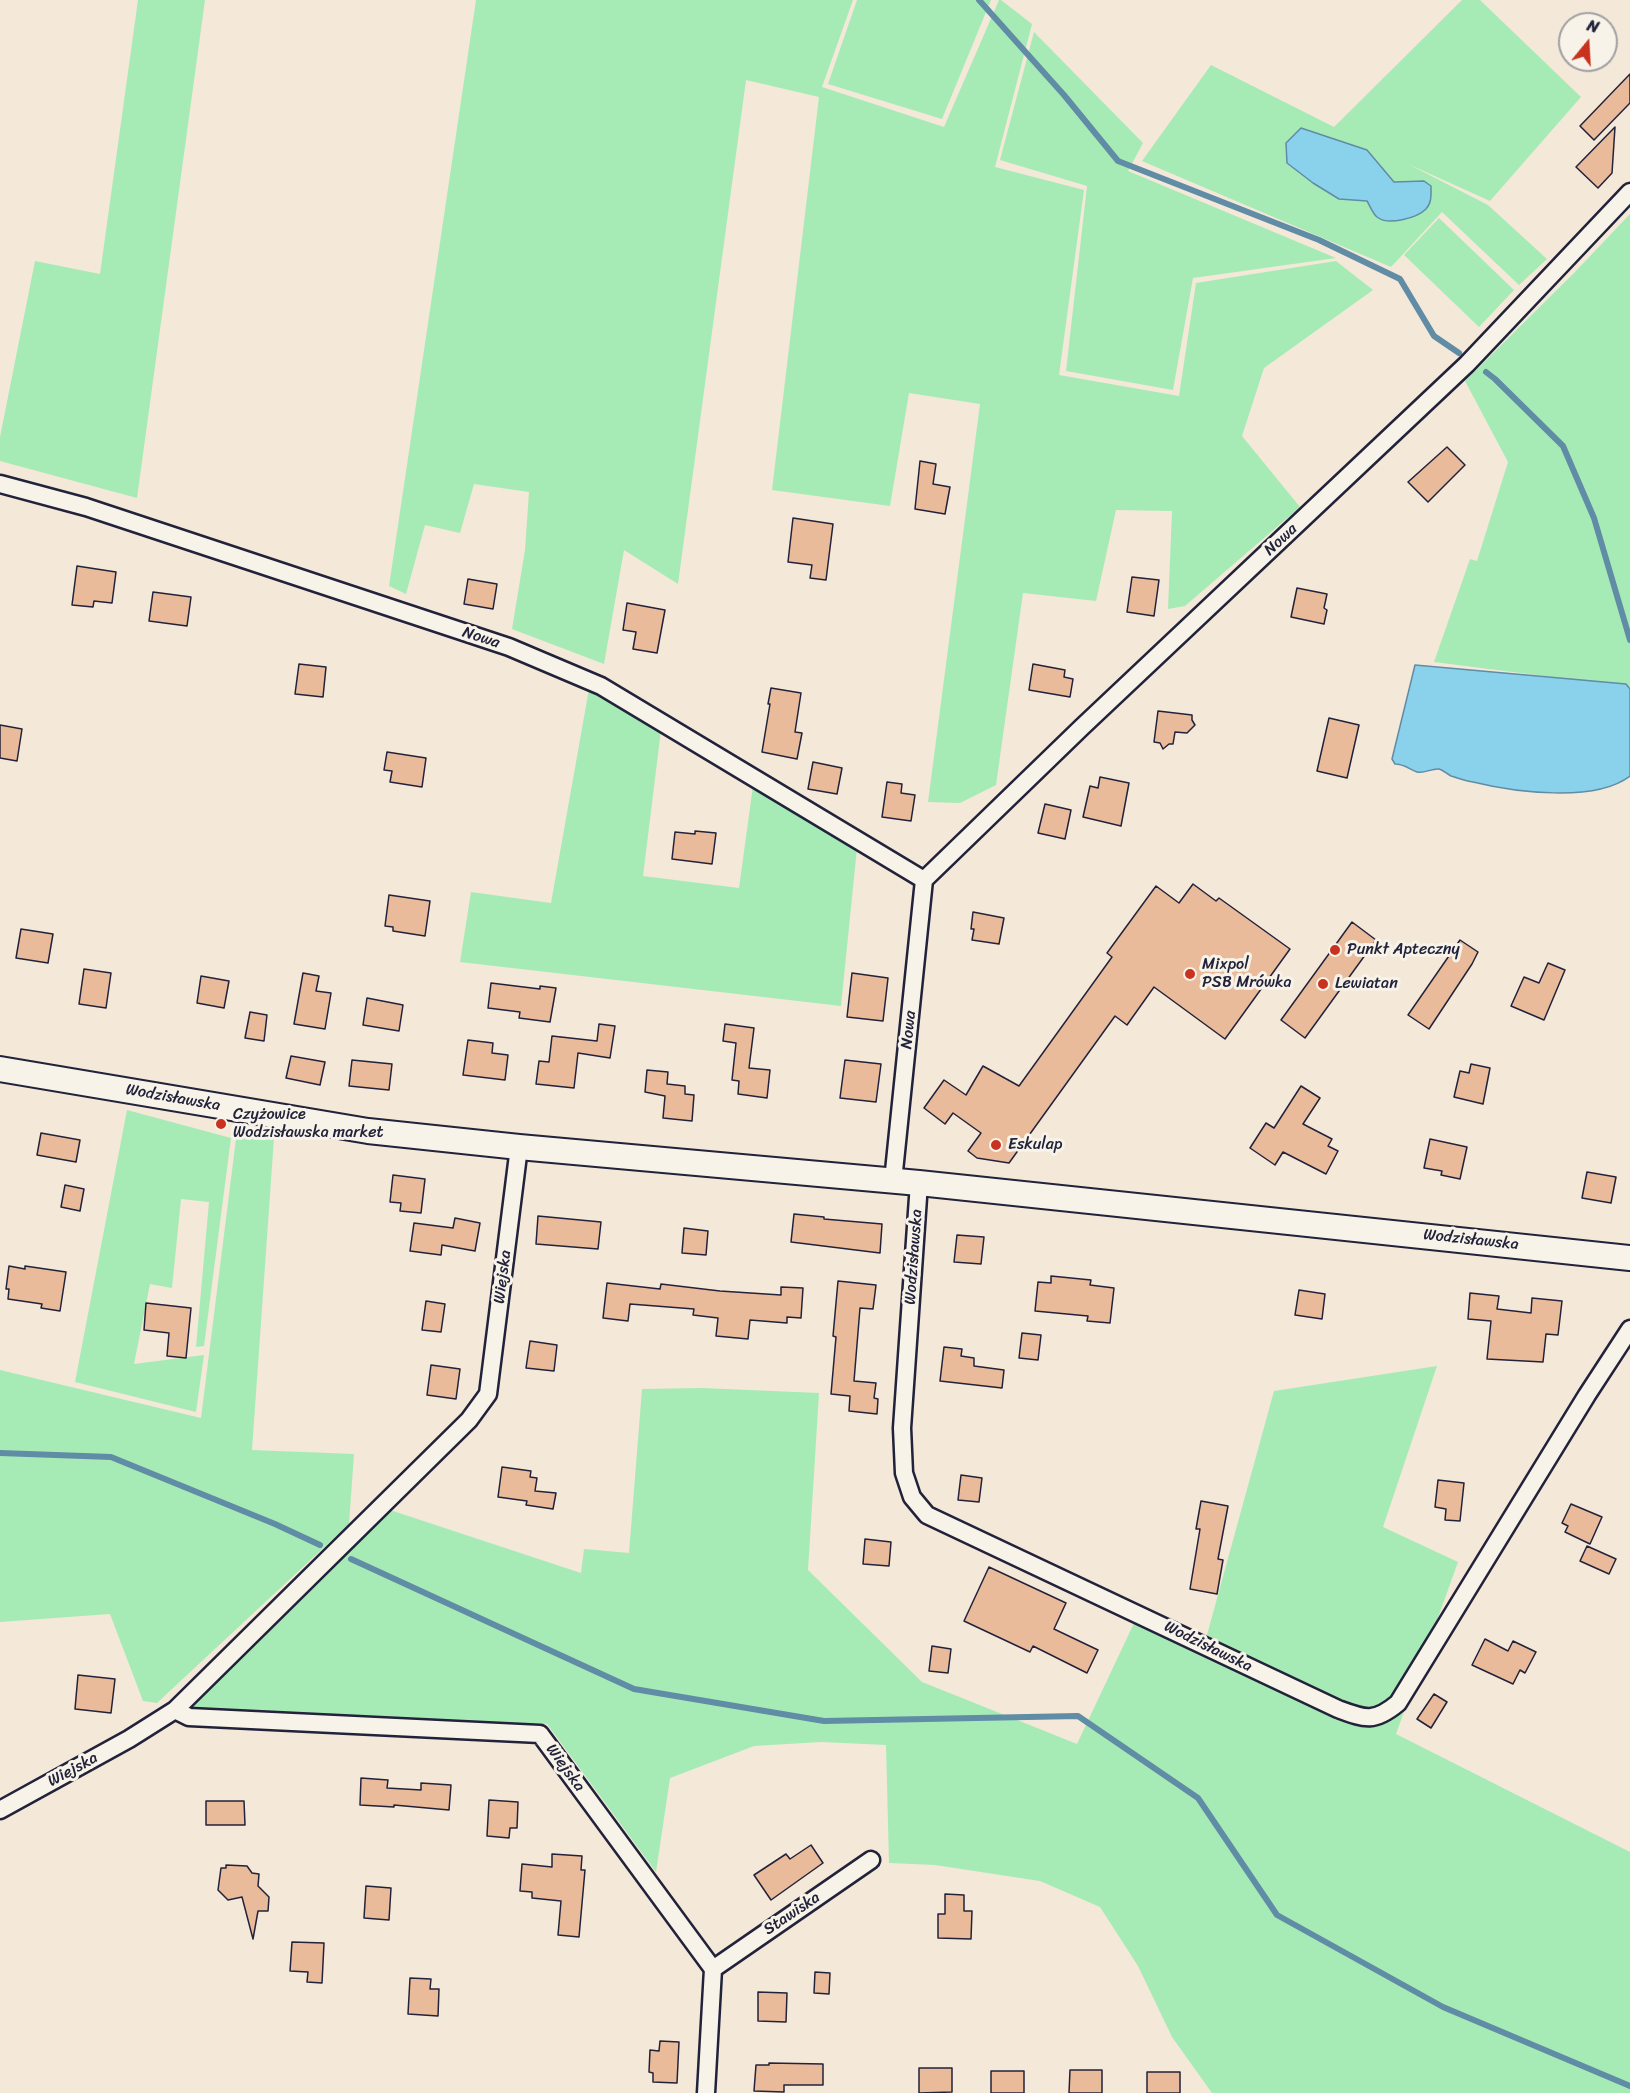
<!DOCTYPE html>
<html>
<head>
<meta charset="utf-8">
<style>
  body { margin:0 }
  #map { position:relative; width:1630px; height:2093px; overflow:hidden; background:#f4e8d8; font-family:Sriracha,sans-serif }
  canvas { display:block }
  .north { position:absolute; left:1558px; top:12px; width:60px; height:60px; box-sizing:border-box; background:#f7f3e8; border:2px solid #a29fa3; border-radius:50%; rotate:18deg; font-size:16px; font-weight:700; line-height:24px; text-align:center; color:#22223b }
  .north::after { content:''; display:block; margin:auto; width:21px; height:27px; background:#c8321e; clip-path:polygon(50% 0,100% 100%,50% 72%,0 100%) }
</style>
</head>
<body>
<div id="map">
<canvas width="1630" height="2093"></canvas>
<div class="north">N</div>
</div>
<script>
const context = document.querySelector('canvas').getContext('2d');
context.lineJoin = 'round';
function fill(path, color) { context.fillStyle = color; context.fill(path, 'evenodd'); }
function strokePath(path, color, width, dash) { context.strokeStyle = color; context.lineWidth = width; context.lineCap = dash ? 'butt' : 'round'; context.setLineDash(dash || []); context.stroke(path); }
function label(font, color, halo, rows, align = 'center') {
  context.font = font + ' Sriracha,sans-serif'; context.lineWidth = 6; context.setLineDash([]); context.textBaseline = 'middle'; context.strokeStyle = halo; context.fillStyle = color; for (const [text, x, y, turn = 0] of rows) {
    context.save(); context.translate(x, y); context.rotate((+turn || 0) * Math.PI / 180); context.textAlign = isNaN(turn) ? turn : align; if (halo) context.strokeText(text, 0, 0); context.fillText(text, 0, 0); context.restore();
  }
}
fill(new Path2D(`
  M138,0h67l-68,498 -137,-37v-24l35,-176 65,13z
  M476,0h377l-31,87 122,40 55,-127h2l31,24 -37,143 89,23 -25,185 120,21 17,-113 140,-22 37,29 -109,78 -22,68 58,71 -115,99 -17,3 4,-98 -56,-1 -20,91 -73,-8 -27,192 -36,18 -32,-1 52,-398 -71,-11 -19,113 -118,-16 47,-393 -73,-17 -68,504 -54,-34 -20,114 -92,-35 13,-79 4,-58 -55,-8 -14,49 -35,-8 -19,69 -17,-8z
  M857,0h134l-49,119 -114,-35z
  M1462,0h18l101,97 -91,104 -82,-37 80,41 59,54 -28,26 -77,-73 -51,55 -249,-106 69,-96 123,62z
  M1034,32l109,111 -15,28 208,87 -143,20 -20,112 -107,-19 21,-185 -87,-26z
  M1630,214v473l-196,-25 36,-103 7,2 31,-99 -43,-81 109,-108z
  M1439,218l75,72 -35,37 -75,-72z
  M589,689l72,41 -18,146 96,12 14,-102 104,62 -16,158 -381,-44 11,-70 80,11z
  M127,1110l104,28 -27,208 -8,1 13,-145 -28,-3 -9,89 -22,-4 -16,80 70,-9 -8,57 -121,-30z
  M237,1131l37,7 -22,312 102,4 -5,70 -192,179 -14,-2 -33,-87 -110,8v-252l201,48z
  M1437,1366l-54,161 75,35 -62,172 234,118v241h-418l-40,-56 -34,-71 -38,-59 -60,-26 -105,-16 -46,-2 -3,-118 -65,-3 -67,4 -84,32 -14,94 -109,-148 -336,-13 -19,-4 195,-198 194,64 3,-24 45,4 13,-164 60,-1 117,5 -11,177 114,112 155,62 58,-123 67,32 72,-262z`), '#a6ebb6');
const water = new Path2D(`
  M1301,128l66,22 27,32 30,-1 7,5c0,8 1,17 -5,23 -9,9 -38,17 -49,8 -4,-3 -7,-11 -10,-16l-28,-2 -26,-16 -26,-20 -1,-20z
  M1415,665l211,19 4,5v87c-35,27 -116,16 -157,6 -7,-1 -15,-4 -22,-6 -4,-2 -8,-6 -12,-7 -7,-1 -15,5 -22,3 -8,-3 -13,-8 -22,-8l-3,-5z`);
fill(water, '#8ad2ec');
strokePath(water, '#608ca5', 1.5);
strokePath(new Path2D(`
  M979,0l85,95 54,66 201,79 81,39 34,57 25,17
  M1486,372l9,7 68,67 31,72 36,122
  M0,1453l111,4 164,67 45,21
  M351,1559l283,130 190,32 254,-5 120,82 79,117 166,92 187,79`), '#608ca5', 6);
const building = new Path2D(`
  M1630,74v29l-36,37 -14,-14z
  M1615,127l-3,46 -14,15 -22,-21z
  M1447,447l18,18 -37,37 -20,-20z
  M920,461l16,3 -3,20 17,3 -5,27 -30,-5z
  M793,518l40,6 -7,56 -16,-2 2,-13 -24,-3z
  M77,566l39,6 -4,31 -18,-2 -1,6 -21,-2z
  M1132,577l27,3 -5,36 -27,-4z
  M468,579l29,5 -4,25 -29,-5z
  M1297,588l30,6 -3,14 3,2 -3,14 -33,-7z
  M153,592l38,5 -4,29 -38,-5z
  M627,603l38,7 -8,43 -24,-4 3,-17 -13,-2z
  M299,664l27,3 -3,30 -28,-3z
  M1033,664l32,6 -1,7 9,2 -3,18 -41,-7z
  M771,688l30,5 -6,39 7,1 -5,26 -35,-7 8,-48h-2z
  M1158,711l34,4v5l3,5 -8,8 -12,-1 -2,12h-4l-6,5 -3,-6 -6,-1z
  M1329,718l30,7 -12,53 -30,-7z
  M0,725l22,4 -5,32 -17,-3z
  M387,752l39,6 -4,29 -32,-5 2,-11 -8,-1z
  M813,762l29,6 -5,26 -29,-5z
  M1100,777l29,6 -8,43 -38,-9 7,-31 8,2z
  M887,782l15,2 -1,9 14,2 -4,26 -29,-4z
  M1045,804l26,6 -6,29 -27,-6z
  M695,831l21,2 -4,31 -40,-5 3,-27 20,2z
  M1193,884l23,17 3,-3 71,51 -65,90 -71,-52 -27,38 -12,-9 -106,147 -32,-5 -9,-7 13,-18 -28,-20 -8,11 -21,-16 20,-28 22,15 17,-29 36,20 93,-129 -5,-4 49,-67 23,17z
  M389,895l41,6 -5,35 -32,-5v-4l-8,-1z
  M973,912l31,6 -5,26 -27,-4 2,-11h-3z
  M1352,922l24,18 -71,98 -24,-18z
  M21,929l32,5 -5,29 -32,-5z
  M1460,940l18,12 -6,12 -43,65 -21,-14z
  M1548,963l17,7 -21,50 -33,-14 13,-29 15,6z
  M84,969l27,4 -5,35 -27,-4z
  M303,973l16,3 -3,15 15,2 -6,36 -31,-5z
  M852,973l36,5 -5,43 -36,-4z
  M201,976l28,5 -5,27 -27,-5z
  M491,983l49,6v-3l16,2 -6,34 -31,-4 1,-6 -32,-4z
  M367,998l36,7 -4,26 -36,-6z
  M250,1012l17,3 -3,26 -19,-3z
  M599,1024l16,2 -5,32 -32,-5 -4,35 -38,-4 3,-23 10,1 3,-26 45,5z
  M725,1024l29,4 -5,40 21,2 -3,28 -29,-4 1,-13 -7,-1 4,-37 -13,-2z
  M468,1040l25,3 -1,10 16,2 -3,25 -42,-5z
  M291,1056l34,6 -5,23 -34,-7z
  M352,1060l40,4 -3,26 -40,-4z
  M845,1060l36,4 -5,38 -36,-4z
  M1471,1064l19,4 -7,36 -29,-7 6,-26 9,2z
  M647,1070l21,2 -1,12 18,2v8l9,1 -2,26 -29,-3 2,-22 -20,-4z
  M1301,1086l19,12 -17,26 29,15 -4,7 10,5 -12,23 -43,-22 -8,13 -25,-17 16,-25 8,5z
  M41,1133l39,7 -4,22 -39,-7z
  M1430,1139l37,8 -7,32 -19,-4 1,-4 -18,-3z
  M1587,1172l29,5 -5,26 -29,-5z
  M393,1175l32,4 -4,34 -21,-2 1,-8 -11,-1z
  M65,1185l19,4 -4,22 -19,-4z
  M794,1214l30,3v2l58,5 -2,29 -89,-11z
  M538,1216l63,6 -3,27 -62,-5z
  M455,1218l25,5 -5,28 -33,-6 -1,10 -31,-4 4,-28 39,5z
  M684,1228l24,3 -2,24 -24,-2z
  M957,1235l27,2 -3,27 -27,-2z
  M9,1266l16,3v-3l41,6 -6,39 -19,-3 1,-4 -34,-5 1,-10h-3z
  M1051,1276l40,4 -1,5 24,3 -4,35 -23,-2 1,-5 -53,-5 3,-29 13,1z
  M838,1281l38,4 -3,24 -13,-1 -6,73 22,2 -2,15 4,1 -1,15 -28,-3 1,-15 -19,-2 5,-57 -3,-1z
  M607,1283l53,6 1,-5 59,7 61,4v-8l22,1 -2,30 -14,-1v6l-37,-3 -2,19 -32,-3 2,-18 -25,-3 1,-6 -64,-5 -2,17 -25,-3z
  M1299,1290l26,4 -3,25 -27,-4z
  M1470,1293l29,3 -2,13 34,4 1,-15 30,3 -4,34 -12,-1 -3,28 -56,-3 4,-38 -23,-2z
  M426,1301l19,3 -4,28 -19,-2z
  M146,1303l45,5 -5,50 -19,-2 2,-23 -25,-3z
  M1022,1333l19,2 -3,25 -19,-2z
  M530,1341l27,4 -3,26 -28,-3z
  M944,1347l18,2 -1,7 13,2v8l30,4 -2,18 -62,-7z
  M431,1365l29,4 -4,30 -29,-4z
  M502,1467l29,4 -1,6 7,1 -2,13 21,2 -3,16 -27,-4 1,-4 -29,-4z
  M961,1475l21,3 -3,24 -21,-2z
  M1438,1480l26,3 -4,38 -15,-1 1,-11 -11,-2z
  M1201,1501l27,5 -10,53 5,1 -6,34 -27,-5 10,-60h-4z
  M1571,1504l31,13 -12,27 -25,-12 3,-6 -6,-3z
  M865,1539l26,3 -2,24 -26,-2z
  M1587,1546l29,13 -7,15 -29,-13z
  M989,1567l77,36 -12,26 44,21 -11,23 -54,-27 -3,6 -66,-31z
  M1485,1639l23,12 5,-10 23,11 -11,21 -5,-3 -7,14 -41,-19z
  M932,1646l19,3 -3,24 -19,-2z
  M78,1675l37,4 -4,34 -36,-4z
  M1434,1694l13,8 -16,26 -14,-9z
  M361,1778l27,2 -1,8 34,2v-7l30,2 -2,25 -55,-5v2l-34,-2z
  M489,1800l29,2 -1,26h-7l-1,10 -22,-2z
  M206,1801h38l1,24h-39z
  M811,1845l12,18 -52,37 -17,-25 32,-21 4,5z
  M552,1854l30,2 -1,14h4l-6,67 -21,-2 3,-34 -29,-3v-6l-12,-1 2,-27 30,3z
  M226,1865l21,1 5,7 7,1 -1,12 11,11 -1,14h-10l-5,28 -11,-42 -14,3 -10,-10 3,-22h5z
  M366,1886l25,2 -2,32 -25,-2z
  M945,1894l19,1v16h8l-1,28 -33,-1v-24h7z
  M292,1942l32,1 -2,40 -15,-1 1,-10 -18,-1z
  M815,1972l15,1 -1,21 -15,-1z
  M410,1978l21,1 -1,10h9l-1,27 -30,-2z
  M758,1992l29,1 -1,29 -28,-1z
  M660,2041l19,1 -2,41 -24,-1v-9l-4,-1 1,-22 9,1z
  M769,2063l54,1v21h-39v7l-30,-1 2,-26h13z
  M919,2068h33v24l-33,1z
  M1070,2070h32v23h-33z
  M991,2071h33v22h-33z
  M1147,2072h33v21h-33z`);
fill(building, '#eabb9a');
strokePath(building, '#22223b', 1.5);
const street = new Path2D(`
  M0,484l86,23 423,140 92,39 323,194 -31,301
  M924,880l158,-153 385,-363 163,-172
  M919,1183l-17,245 2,45 8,24 15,18 411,194c27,10 36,14 60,-6l189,-308 43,-66
  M175,1710l14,7 351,17 173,235 -7,124
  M0,1810l129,-71 46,-29 294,-290 19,-26 31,-247
  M713,1969l158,-109`);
const secondary = new Path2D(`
  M0,1069l368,62 151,16 400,36 711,75`);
strokePath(street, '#22223b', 21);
strokePath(secondary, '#22223b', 28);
strokePath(street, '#f7f3e8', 16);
strokePath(secondary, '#f7f3e8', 24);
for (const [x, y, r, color] of [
  [1335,950,6,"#c8321e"],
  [1190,974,6,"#c8321e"],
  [1323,984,6,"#c8321e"],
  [221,1124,6,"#c8321e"],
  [996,1145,6,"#c8321e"]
]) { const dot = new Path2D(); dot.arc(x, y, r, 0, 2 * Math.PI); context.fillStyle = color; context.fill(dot); strokePath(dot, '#f7f3e8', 2); }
label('16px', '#22223b', '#f7f3e8', [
  ["Nowa",1281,540,-43],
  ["Nowa",481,638,18],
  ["Nowa",909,1030,-84],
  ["Wodzisławska",173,1098,10],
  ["Wodzisławska",1471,1240,6],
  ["Wodzisławska",914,1257,-86],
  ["Wiejska",503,1277,-83],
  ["Wodzisławska",1208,1647,26],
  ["Wiejska",565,1768,54],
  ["Wiejska",73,1770,-29],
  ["Stawiska",792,1914,-34]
]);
label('16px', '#22223b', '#f7f3e8', [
  ["Punkt Apteczny",1347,950],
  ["Mixpol",1202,965],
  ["PSB Mrówka",1202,983],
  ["Lewiatan",1335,984],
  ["Czyżowice",233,1115],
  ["Wodzisławska market",233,1133],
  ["Eskulap",1008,1145]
], 'left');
</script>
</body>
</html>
